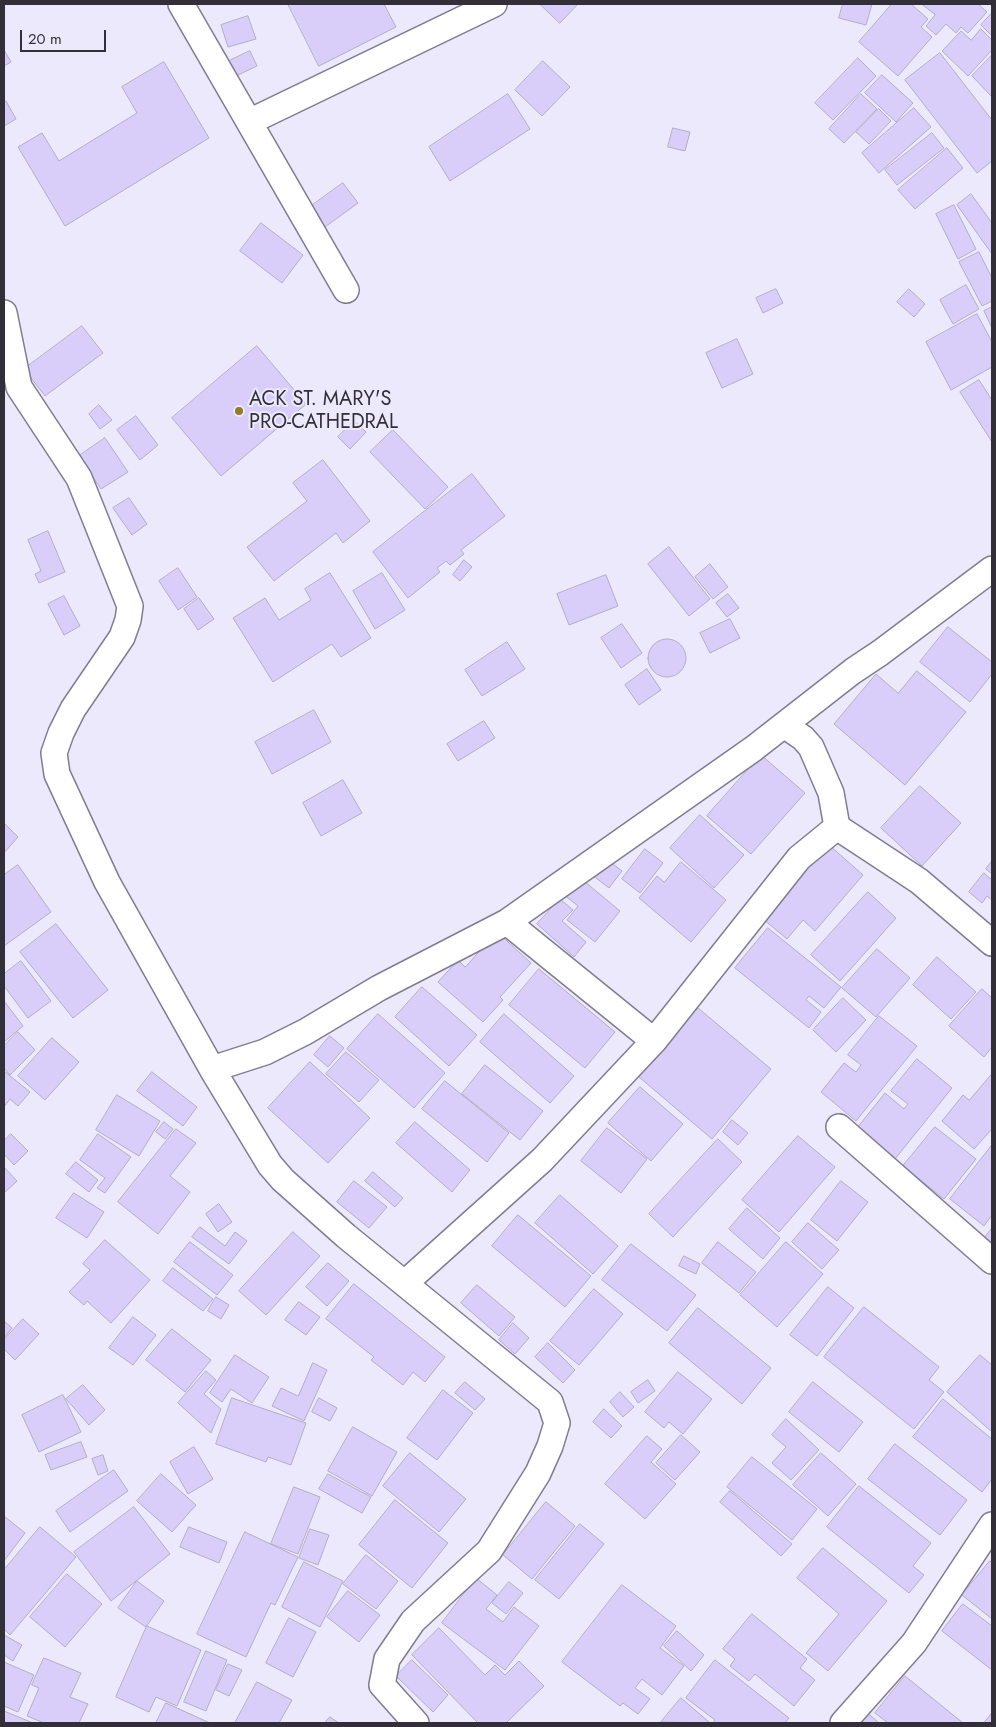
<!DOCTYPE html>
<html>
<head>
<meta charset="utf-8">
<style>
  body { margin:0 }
  #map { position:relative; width:996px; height:1727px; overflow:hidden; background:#ede9fc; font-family:Jost,sans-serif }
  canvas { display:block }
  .frame { position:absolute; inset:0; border:5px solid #322f39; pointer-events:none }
  .scale { position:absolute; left:20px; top:30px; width:86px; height:22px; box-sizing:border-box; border:2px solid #322f39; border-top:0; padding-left:6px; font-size:15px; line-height:18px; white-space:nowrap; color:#322f39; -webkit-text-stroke:4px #ede9fc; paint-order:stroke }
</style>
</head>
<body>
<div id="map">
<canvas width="996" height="1727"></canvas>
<div class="frame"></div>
<div class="scale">20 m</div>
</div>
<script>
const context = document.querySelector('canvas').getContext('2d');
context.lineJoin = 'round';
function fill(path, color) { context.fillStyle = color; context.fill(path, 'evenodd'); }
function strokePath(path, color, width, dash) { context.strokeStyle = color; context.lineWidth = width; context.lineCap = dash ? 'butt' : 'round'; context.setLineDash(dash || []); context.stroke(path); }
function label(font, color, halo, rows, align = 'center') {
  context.font = font + ' Jost,sans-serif'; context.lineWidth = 4; context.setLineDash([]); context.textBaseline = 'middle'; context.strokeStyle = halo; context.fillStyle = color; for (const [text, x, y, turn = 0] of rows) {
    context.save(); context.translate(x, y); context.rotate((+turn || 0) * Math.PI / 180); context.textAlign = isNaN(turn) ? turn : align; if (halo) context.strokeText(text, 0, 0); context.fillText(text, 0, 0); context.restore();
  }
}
const building = new Path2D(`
  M288,4h96l12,23 -77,39z
  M540,4h38l-18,19z
  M843,4h29l-6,21 -27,-7z
  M892,4h19l17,15 -7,8 11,10 -34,39 -39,-34z
  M922,4h56l9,8 -19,21 -7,-6 -5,6 -10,-9 -10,11 -10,-9 9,-11z
  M992,13v23l-11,-11z
  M248,16l8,23 -28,8 -7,-22z
  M981,29l11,11v10l-24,26 -26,-25 19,-20 10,9z
  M4,50l7,12 -7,4z
  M250,51l7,15 -21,10 -7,-15z
  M940,53l52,67v41l-15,12 -72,-93z
  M992,55v42l-20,-21z
  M858,58l18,18 -43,44 -18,-17z
  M543,61l27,26 -28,29 -27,-26z
  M164,62l45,76 -144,88 -47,-79 24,-14 17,28 78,-48 -15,-26z
  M882,75l31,28 -17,19 -31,-29z
  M508,94l22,35 -80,52 -21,-34z
  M861,94l16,15 -33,34 -15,-14z
  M6,101l10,18 -12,7v-23z
  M914,108l17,19 -52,46 -17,-20z
  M879,109l12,12 -22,23 -13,-12z
  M673,128l17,4 -5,19 -17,-4z
  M932,133l12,15 -47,37 -12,-15z
  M947,148l16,20 -48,41 -17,-19z
  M343,183l15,20 -40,29 -15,-20z
  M971,194l21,29v31l-35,-49z
  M954,205l22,44 -18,10 -22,-45z
  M261,223l42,32 -21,28 -42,-32z
  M979,252l13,26v23l-10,5 -23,-44z
  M966,285l13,24 -26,15 -13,-24z
  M776,289l7,14 -20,10 -7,-15z
  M909,289l16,15 -11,13 -17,-15z
  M992,307v21l-8,-17z
  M977,314l15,28v25l-41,23 -25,-48z
  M82,326l21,27 -58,43 -21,-27z
  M737,339l16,35 -31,14 -16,-35z
  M257,346l49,58 -85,72 -49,-58z
  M979,380l13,20v42l-32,-50z
  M99,405l13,15 -12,9 -11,-15z
  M136,416l22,29 -18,15 -23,-30z
  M354,421l12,11 -16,17 -12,-12z
  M393,430l55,57 -23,22 -55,-57z
  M105,438l23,34 -27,17 -22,-33z
  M323,460l47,61 -27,22 -7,-10 -62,48 -27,-34 60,-46 -14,-18z
  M472,474l33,42 -44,34 3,4 -14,11 -4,-4 -9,7 3,4 -32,26 -35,-46z
  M129,498l18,26 -15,11 -19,-27z
  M48,531l17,41 -26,11 -4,-9 6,-3 -13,-31z
  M669,547l41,52 -21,17 -41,-52z
  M464,560l8,7 -12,14 -7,-6z
  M710,564l18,23 -15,12 -18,-22z
  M178,568l19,29 -19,13 -19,-29z
  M330,573l41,65 -30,19 -9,-13 -59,38 -40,-64 32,-20 14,22 32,-20 -6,-11z
  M382,573l23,37 -30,19 -22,-38z
  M606,575l12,31 -49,19 -12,-31z
  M728,594l11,14 -12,9 -11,-14z
  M64,596l16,30 -16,9 -16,-31z
  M199,598l15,21 -16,11 -14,-21z
  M730,619l10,19 -30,15 -10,-20z
  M622,624l20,29 -21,15 -20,-30z
  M948,627l44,35v12l-22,28 -50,-40z
  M648 658a19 19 0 1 1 38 0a19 19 0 1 1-38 0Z
  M507,642l18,27 -43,27 -17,-26z
  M647,669l14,21 -22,15 -14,-20z
  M917,671l49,41 -61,73 -71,-61 42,-50 22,19z
  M314,710l17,32 -59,32 -17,-32z
  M484,721l11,17 -37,23 -11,-17z
  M761,755l44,38 -54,61 -44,-38z
  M343,780l19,33 -41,23 -18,-33z
  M920,786l41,37 -39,43 -41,-38z
  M700,815l44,40 -30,33 -44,-40z
  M4,823l14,14 -14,16z
  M829,845l34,30 -48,56 -12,-11 -16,19 -24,-20z
  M645,849l18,14 -23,30 -18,-14z
  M605,858l17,13 -13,17 -17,-13z
  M992,861v13l-6,-5z
  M681,862l45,38 -35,42 -52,-44 18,-22 7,6z
  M18,865l33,47 -47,34v-71z
  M984,873l8,7v20l-5,-4 -5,7 -13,-11z
  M578,876l42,35 -25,31 -28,-22 11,-14 -15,-12z
  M868,892l28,26 -56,63 -29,-26z
  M560,899l13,11 -11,11 24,21 -12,15 -37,-33z
  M56,924l52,66 -35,28 -53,-66z
  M768,928l73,59 -17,21 -15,-12 -3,4 15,12 -12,16 -74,-60z
  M497,932l34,31 -31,34 3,3 -20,22 -45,-40 20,-22 7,7z
  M877,949l33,29 -34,39 -34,-29z
  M937,957l39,35 -25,27 -38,-34z
  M21,961l30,40 -23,17 -24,-32v-12z
  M539,969l76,63 -30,36 -76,-63z
  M422,987l55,48 -28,31 -54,-49z
  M982,989l10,9v49l-8,10 -35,-31z
  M843,998l23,22 -30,32 -23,-22z
  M4,1001l19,25 -19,16z
  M698,1008l73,61 -59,70 -73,-62z
  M378,1014l67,59 -31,35 -67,-59z
  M504,1014l70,62 -24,27 -70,-61z
  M879,1016l38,30 -61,75 -35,-29 23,-29 12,9 5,-7 -13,-10z
  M18,1032l17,18 -25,25 -6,-7v-22z
  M330,1036l14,12 -16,19 -14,-12z
  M52,1038l27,24 -34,38 -27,-24z
  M346,1052l33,28 -20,22 -33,-28z
  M917,1059l35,29 -57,71 -38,-31 28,-35 19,16 4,-5 -17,-13z
  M310,1062l60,56 -42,45 -60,-55z
  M485,1065l58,46 -23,29 -58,-46z
  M4,1071l26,21 -12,14 -8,-7 -6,8z
  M152,1072l45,35 -14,19 -46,-35z
  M992,1074v55l-18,20 -32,-28 21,-26 6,5z
  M445,1081l64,52 -22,29 -65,-53z
  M640,1087l43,37 -32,37 -43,-38z
  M117,1095l43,26 -21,35 -43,-26z
  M732,1120l16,13 -10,12 -15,-13z
  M164,1122l9,7 -8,10 -9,-7z
  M415,1122l55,48 -18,22 -56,-49z
  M935,1127l41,32 -32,40 -41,-33z
  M607,1128l40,31 -26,34 -40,-32z
  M176,1129l20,14 -26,33 20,16 -32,42 -40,-32z
  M11,1134l17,17 -14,14 -10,-11v-13z
  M98,1134l33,23 -26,36 -8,-5 8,-10 -25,-18z
  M798,1136l37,31 -56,65 -37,-32z
  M718,1139l24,23 -69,75 -24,-23z
  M992,1145v70l-8,11 -34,-27z
  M76,1162l22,18 -9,12 -23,-18z
  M4,1167l13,14 -13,12z
  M373,1172l30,26 -8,9 -30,-26z
  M354,1181l33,26 -18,21 -32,-26z
  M841,1181l27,21 -31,39 -26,-21z
  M74,1193l30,19 -17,26 -31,-20z
  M560,1195l58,51 -25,28 -58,-51z
  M219,1204l13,18 -14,10 -12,-18z
  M747,1208l33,30 -17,21 -34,-30z
  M518,1215l73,61 -26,31 -73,-61z
  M808,1223l31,27 -17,19 -30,-27z
  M200,1227l25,19 10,-14 12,9 -18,23 -37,-27z
  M992,1228v19l-9,-7z
  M293,1232l27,24 -54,59 -27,-24z
  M105,1240l45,40 -39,43 -24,-22 -3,4 -15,-13 21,-22 -7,-6z
  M190,1242l43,33 -16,20 -43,-33z
  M718,1242l38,30 -17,21 -37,-30z
  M786,1242l37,32 -46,53 -37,-32z
  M631,1244l65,51 -29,36 -65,-51z
  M684,1256l16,8 -4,10 -17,-8z
  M328,1263l21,18 -22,25 -21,-19z
  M173,1268l40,31 -10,12 -40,-30z
  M354,1284l91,73 -20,25 -12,-10 -10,13 -32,-25 3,-3 -48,-38z
  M477,1285l38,32 -16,19 -38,-33z
  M828,1287l26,21 -37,48 -27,-21z
  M594,1289l29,25 -44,51 -29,-24z
  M216,1297l13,8 -8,14 -13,-8z
  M299,1302l21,15 -14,18 -21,-15z
  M864,1307l75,60 -10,13 15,12 -30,37 -90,-72z
  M698,1308l73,60 -29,36 -73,-61z
  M133,1317l23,18 -23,30 -24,-17z
  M23,1319l16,15 -24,26 -11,-11v-9z
  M4,1321l8,7 -8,10z
  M513,1323l16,15 -14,16 -16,-14z
  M172,1329l39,31 -26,32 -39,-32z
  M548,1343l27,27 -12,13 -28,-26z
  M235,1355l34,22 -17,26 -21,-14 -9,13 -12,-9z
  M980,1355l12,10v67l-45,-40z
  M313,1363l14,7 -23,51 -32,-15 9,-18 17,8z
  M206,1371l10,9 -12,14 17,15 -10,24 -33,-30z
  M678,1372l34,27 -29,35 -14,-12 -5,6 -19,-16z
  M648,1380l7,11 -17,12 -7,-11z
  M465,1382l20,17 -10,11 -20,-17z
  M813,1382l50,40 -24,30 -50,-40z
  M83,1385l22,25 -16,15 -23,-26z
  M443,1390l30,23 -36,47 -30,-22z
  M620,1392l14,15 -11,10 -13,-15z
  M63,1395l18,37 -42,20 -17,-37z
  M232,1398l74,25 -15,42 -23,-8 -2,5 -50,-18z
  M319,1398l18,10 -7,13 -18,-9z
  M943,1399l49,40v40l-10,13 -69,-55z
  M604,1409l18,17 -11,12 -18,-16z
  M786,1419l33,31 -28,30 -19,-17 14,-16 -14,-12z
  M353,1427l44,25 -25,44 -44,-25z
  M681,1435l19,17 -25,28 -19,-17z
  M647,1436l15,13 -11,13 25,22 -31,35 -40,-35z
  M81,1442l6,15 -36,13 -6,-15z
  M895,1444l72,56 -27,35 -72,-56z
  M194,1447l19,32 -25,15 -18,-32z
  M410,1453l56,46 -27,33 -56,-46z
  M821,1453l35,31 -28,32 -35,-31z
  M103,1455l5,16 -10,4 -6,-16z
  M752,1457l65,52 -25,31 -65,-53z
  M114,1470l14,21 -58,41 -14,-21z
  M161,1474l35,31 -24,27 -35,-31z
  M328,1474l43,23 -9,16 -43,-24z
  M859,1486l72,57 -18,23 11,9 -15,18 -82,-66z
  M294,1487l26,10 -22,57 -27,-10z
  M730,1491l62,53 -11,12 -61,-54z
  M395,1500l53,43 -36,45 -53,-43z
  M546,1502l29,24 -43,53 -29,-24z
  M134,1507l36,47 -59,47 -37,-49z
  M4,1516l21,17 -21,28z
  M580,1524l24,20 -45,55 -24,-19z
  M40,1527l36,30 -66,78 -6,-6v-59z
  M189,1527l38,15 -8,21 -39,-16z
  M310,1529l19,6 -11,30 -19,-7z
  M245,1532l53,25 -23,48 -4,-2 -25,54 -49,-23z
  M823,1548l64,53 -59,70 -22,-18 33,-39 -42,-36z
  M366,1555l32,26 -22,28 -33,-25z
  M990,1561l2,2v56l-30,-24z
  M304,1562l39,19 -23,46 -38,-20z
  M67,1574l35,30 -37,43 -35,-30z
  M476,1578l21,17 -11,14 17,13 11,-15 25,19 -34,44 -63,-47z
  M137,1581l27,20 -18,26 -28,-19z
  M509,1582l14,11 -17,21 -14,-11z
  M622,1585l54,41 -16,22 24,18 -22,29 -20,-16 -7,9 15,11 -12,15 -15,-11 -3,3 -58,-44z
  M348,1591l32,24 -21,27 -32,-25z
  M963,1604l29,22v44l-50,-39z
  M752,1614l55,45 -7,9 15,12 -21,26 -39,-32 -6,7 -19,-15 5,-7 -12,-10z
  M289,1618l27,14 -23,45 -27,-14z
  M147,1626l54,24 -24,56 -21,-9 -7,15 -33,-15z
  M439,1628l46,47 10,-10 10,10 14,-14 25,25 -38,37h-28l-66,-68z
  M677,1631l27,24 -13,16 -27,-25z
  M4,1635l18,10 -9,16 -9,-6z
  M206,1651l21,9 -21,51 -22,-9z
  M44,1658l37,15 -11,24 18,7 -9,19h-35l-17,-7 12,-28 -7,-3z
  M412,1660l36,35 -15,17 -37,-36z
  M715,1660l74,58 -4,5h-72l2,-3 -29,-22z
  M4,1662l30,13 -16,37 -14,-6z
  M228,1664l14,6 -13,26 -13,-6z
  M905,1676l58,47h-75l-13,-10z
  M257,1682l35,18 -13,23h-44z
  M681,1698l28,24 -1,1 -47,-1z
  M166,1703l44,20h-54z
  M864,1710l15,13h-26z
  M4,1711l29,12h-29z
  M992,1713v10h-8z
  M330,1717l9,6h-14z`);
fill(building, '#d9cefa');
strokePath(building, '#b3adc4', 1);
const street = new Path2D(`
  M181,4l165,286
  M249,122l245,-118
  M4,313l15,74 60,91 51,128 -2,14 -6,17 -49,72 -12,24 -7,20 3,21 50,108 105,187 53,-17 40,-20 74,-44 128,-66 246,-173 100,-78 27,-18 112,-84
  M837,827l82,54 73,62
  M507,922l147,119
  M212,1069l58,96 13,15 63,56 204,166 7,21 -7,23 -12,27 -49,78 -76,70 -26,38 -5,26 34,38
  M839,1127l153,134
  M405,1283l137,-123 112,-119 145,-183 38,-31 -6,-34 -20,-46 -8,-9 -19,-13
  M843,1723l71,-80 78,-118`);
strokePath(street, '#817c91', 28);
strokePath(street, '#fff', 25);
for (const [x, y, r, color] of [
  [239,411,5,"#937c23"]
]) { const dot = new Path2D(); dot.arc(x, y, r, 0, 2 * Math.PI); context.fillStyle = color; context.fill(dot); strokePath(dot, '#ede9fc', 2); }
label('20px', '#322f39', '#ede9fc', [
  ["ACK ST. MARY'S",249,400],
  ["PRO-CATHEDRAL",249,423]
], 'left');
</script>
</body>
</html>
